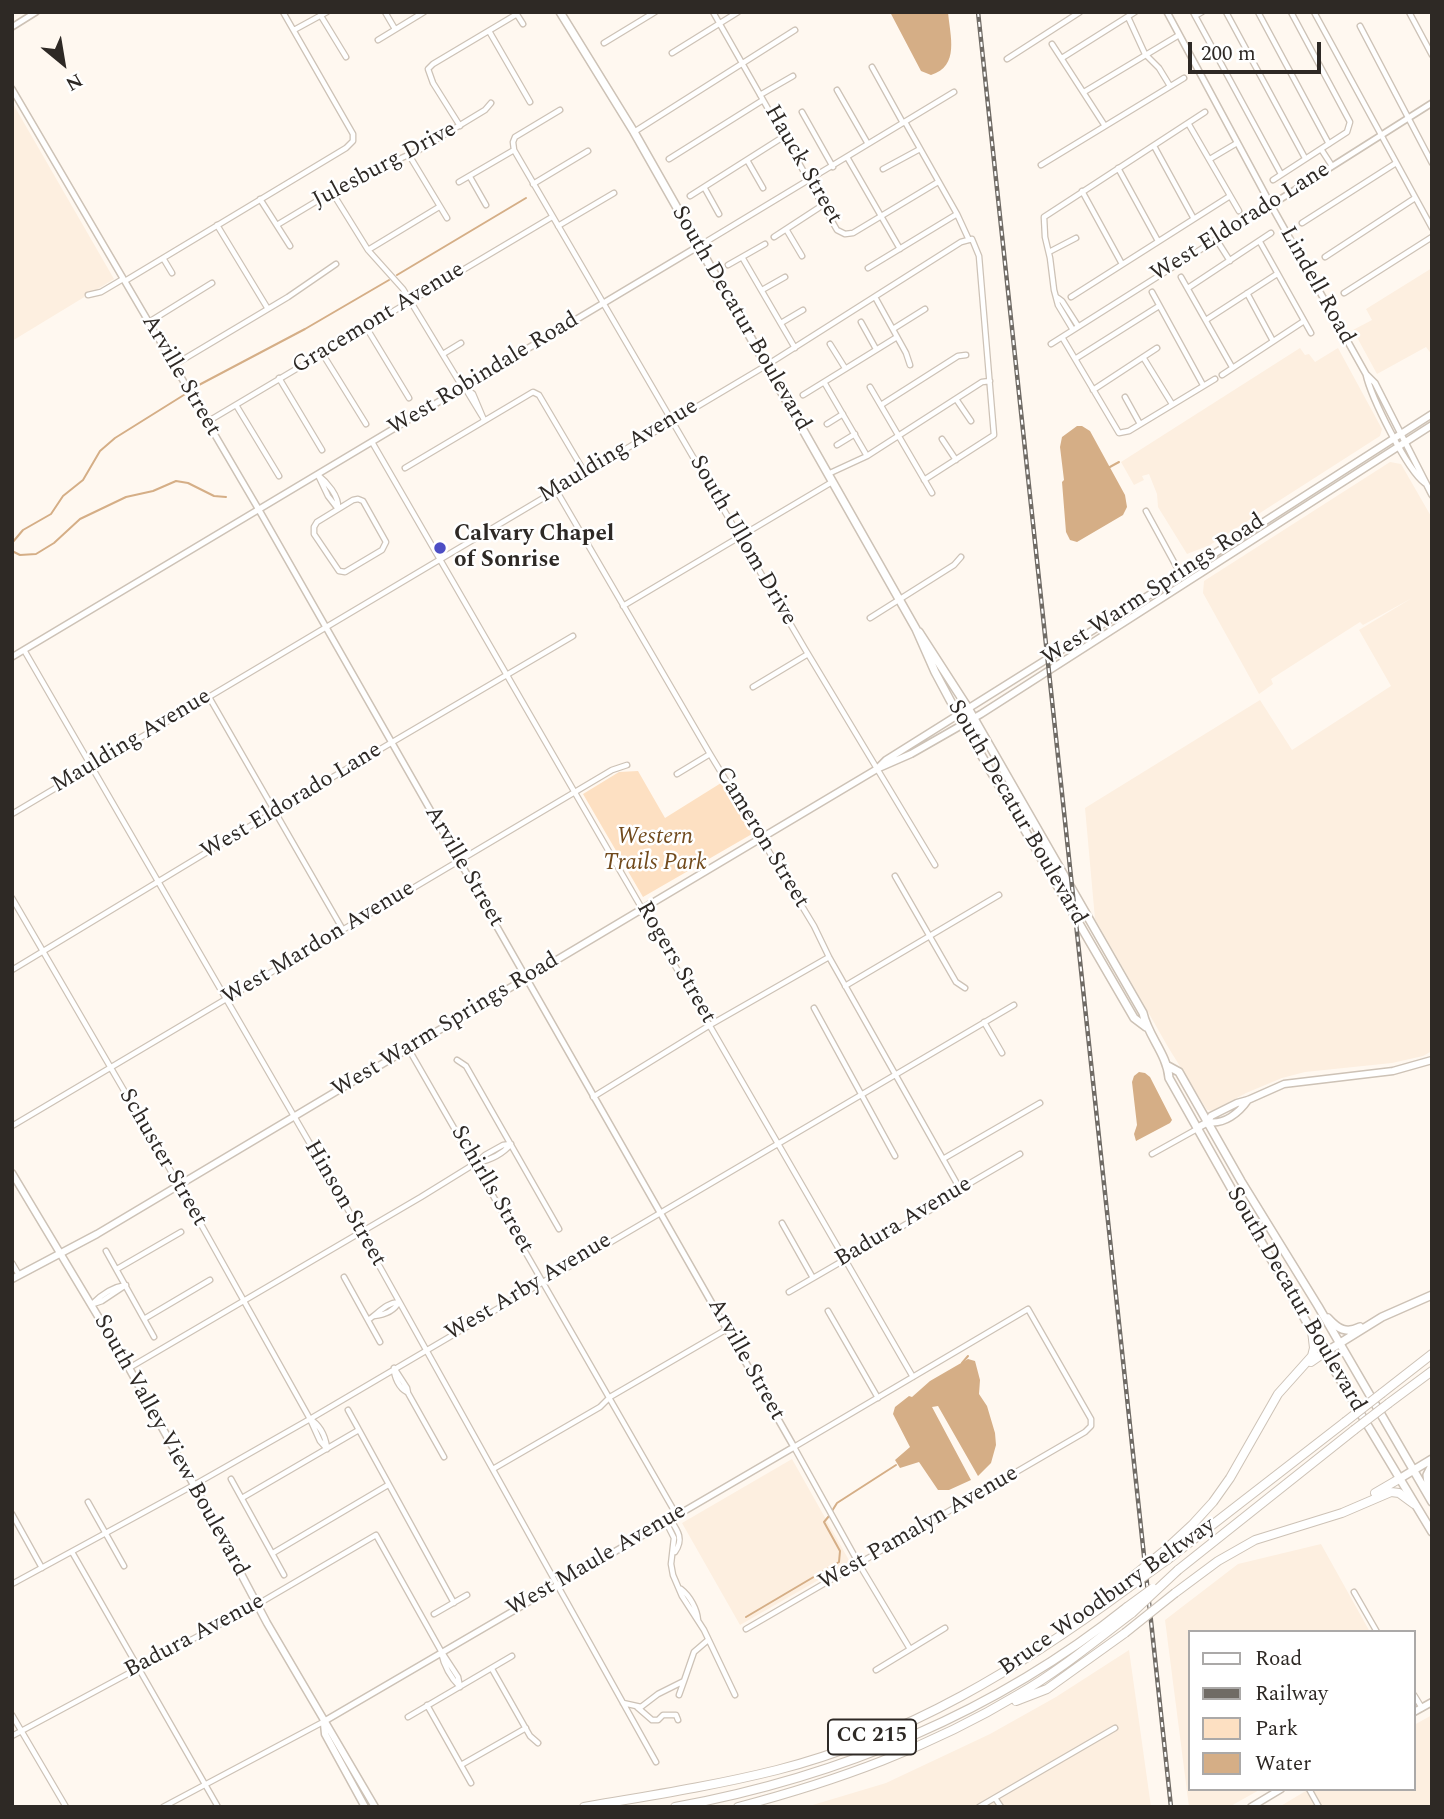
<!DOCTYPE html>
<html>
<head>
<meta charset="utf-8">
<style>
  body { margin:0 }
  #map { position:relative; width:1444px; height:1819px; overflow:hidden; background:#fff8f0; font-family:Spectral,serif }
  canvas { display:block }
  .frame { position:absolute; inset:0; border:14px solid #2e2925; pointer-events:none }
  .legend { position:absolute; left:1188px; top:1630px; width:228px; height:161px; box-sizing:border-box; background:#fff; border:2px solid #aba9a8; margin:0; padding:9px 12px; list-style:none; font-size:21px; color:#2e2925 }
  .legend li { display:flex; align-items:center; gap:14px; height:35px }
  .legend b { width:35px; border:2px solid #aba9a8 }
  .north { position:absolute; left:28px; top:28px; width:70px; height:70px; -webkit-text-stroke:5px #fff; paint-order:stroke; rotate:150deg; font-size:19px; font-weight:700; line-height:28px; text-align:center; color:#2e2925 }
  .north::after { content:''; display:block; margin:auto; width:24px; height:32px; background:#2e2925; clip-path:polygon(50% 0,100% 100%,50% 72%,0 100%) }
  .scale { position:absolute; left:1188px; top:42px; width:133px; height:32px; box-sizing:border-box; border:4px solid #2e2925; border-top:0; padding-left:9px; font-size:21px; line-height:24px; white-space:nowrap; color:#2e2925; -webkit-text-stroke:5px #fff; paint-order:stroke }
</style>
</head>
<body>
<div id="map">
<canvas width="1444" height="1819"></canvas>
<div class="frame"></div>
<ul class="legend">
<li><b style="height:9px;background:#fff"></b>Road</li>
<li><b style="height:9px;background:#706b65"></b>Railway</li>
<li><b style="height:19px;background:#fde0c2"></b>Park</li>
<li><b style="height:19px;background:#d5ae86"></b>Water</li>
</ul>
<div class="north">N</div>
<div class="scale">200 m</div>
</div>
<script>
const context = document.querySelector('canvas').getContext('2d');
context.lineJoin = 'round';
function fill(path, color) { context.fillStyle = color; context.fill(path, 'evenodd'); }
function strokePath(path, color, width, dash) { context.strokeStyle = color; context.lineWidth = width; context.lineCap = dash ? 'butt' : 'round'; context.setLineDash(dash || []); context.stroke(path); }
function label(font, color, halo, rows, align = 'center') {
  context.font = font + ' Spectral,serif'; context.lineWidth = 5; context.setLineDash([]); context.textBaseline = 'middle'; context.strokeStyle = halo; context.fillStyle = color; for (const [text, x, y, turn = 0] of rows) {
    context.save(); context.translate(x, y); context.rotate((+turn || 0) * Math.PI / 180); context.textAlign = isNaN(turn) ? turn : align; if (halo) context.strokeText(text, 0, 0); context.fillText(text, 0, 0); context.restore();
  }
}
fill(new Path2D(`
  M12,102l102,177 -102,62z
  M1432,268v87l-6,-8 -49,27 -24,-44 19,-10 -6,-11z
  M1300,348l5,7 4,-1 6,8 23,-14 44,81 -2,7 -170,109 -23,9 -29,-47 -1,-13 -8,-20 -7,2 2,4 -10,5 -13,-23z
  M1390,462l11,2 31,54v533l-9,5 -31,7 -87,9 -23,6 -36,15 -33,18 -6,-1 -39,-63 -73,-128 -10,-111 175,-108 32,50 99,-64 -32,-56 53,-32 -49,27 -3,-3 -89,57 2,5 -14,10 -56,-101 1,-12z
  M792,1459l58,103 -110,63 -58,-102z
  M1321,1544l49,88h-180v157h71l-32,18h-40l-24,-187 73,-56z
  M1129,1650l22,157h-345l80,-24 104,-49 66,-37z
  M1432,1715v92h-153l30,-18h105v-64z`), '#fdefe0');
fill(new Path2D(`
  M638,771l27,47 56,-35 31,51 -109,63 -60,-103 36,-22z`), '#fde0c2');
fill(new Path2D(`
  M890,12h58c2,24 12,54 -17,63l-10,-4z
  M1077,426h5l8,5 35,64 2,12 -4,8 -46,27 -7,-2 -4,-8 -4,-50 2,-2 -4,-33 2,-10z
  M1139,1072l6,1 5,4 22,43 -2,3 -34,18 -2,-7 3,-9 -5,-43 2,-6z
  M968,1359l7,2 5,19 -1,14 8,12 8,27 1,12 -5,18 -13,13 -40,-70 -6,1 39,73 -22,10h-11l-19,-28 -19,6 -5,-8 15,-13 -17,-33 2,-7 14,-11 3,1 18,-16z`), '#d5ae86');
strokePath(new Path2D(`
  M397,275l129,-77
  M197,386l108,-57 84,-49
  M1108,468l11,-6
  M12,543l11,-13 28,-16 12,-18 20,-16 17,-29 15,-13 72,-45
  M12,551l8,4 16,-1 18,-11 26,-24 46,-22 27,-6 23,-10 12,2 26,13 12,1
  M962,1363l6,-7
  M832,1511l5,-8 59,-38
  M746,1617l93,-55 1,-11 -16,-29 5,-6`), '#d5ae86', 2);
const minor = new Path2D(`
  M385,12l10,17
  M713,12l124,218 8,4 8,-1 85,-51
  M1193,12l88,162
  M1226,12l79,146
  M1258,12l71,132
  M1314,12l118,216
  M1409,12l23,43
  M516,13l7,11
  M321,16l25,41
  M1195,16l7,-4
  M1128,17l17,37 14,14 11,18
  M1360,26l72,137
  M294,30l33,-18
  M489,31l41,71
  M378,40l46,-28
  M604,43l51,-31
  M1052,44l53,82
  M672,53l66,-41
  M1062,58l73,-46
  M1007,59l73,-47
  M872,67l31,56
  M837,90l31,54
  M1084,92l95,-57
  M760,95l33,-19
  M560,110l-45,27 -2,5 1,8 291,499 130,216
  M802,112l31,55
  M905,122l52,92 12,26
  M1188,123l51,88
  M460,126l-27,-43 -5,-14 5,-5 84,-50
  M634,132l161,-102
  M1154,146l40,73
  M1321,149l11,17
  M409,155l38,63
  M847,157l53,92
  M669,159l94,-59
  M1210,159l27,-16
  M747,160l16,28
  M1041,165l143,-87
  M1118,168l40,73
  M883,169l37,-20
  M470,177l16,28
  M1273,180l74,-48 3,-10 -59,-110
  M459,182l55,-32
  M533,184l55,-33
  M704,187l15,27
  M1082,191l40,73
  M332,192l36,58 35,39 60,99
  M690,196l93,-59
  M260,199l30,47
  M1302,223l94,-60
  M217,225l51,84
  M277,225l70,-42 72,-33 66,-40 6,-7
  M558,226l56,-33
  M786,229l16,27
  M774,237l49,-32
  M1216,239l14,22
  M1260,242l51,91
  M699,246l255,-154
  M368,250l71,-43
  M1049,252l27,-14
  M742,257l53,91
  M1325,257l90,-59
  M163,258l9,15
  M728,265l37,-21
  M868,268l89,-54
  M1181,277l51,90
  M125,281l221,-133 7,-7v-7l-70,-122
  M1188,288l83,-55
  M762,290l23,-13
  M1152,292l51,93
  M1247,293l26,48
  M1344,293l88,-56
  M88,295l13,-3 22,-13
  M875,297l31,56 4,12
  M1071,297l159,-101
  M1058,298l4,3 16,25
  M1206,320l71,-46
  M149,322l63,-39
  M861,322l15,27
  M781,323l22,-13
  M366,327l43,71
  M893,329l32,-20
  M1073,330l-15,-25 -4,-15 -4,-32 -5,-21 -1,-20 161,-105
  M1062,337l57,96 10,-2 86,-52
  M830,344l15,24
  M1051,344l220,-139
  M322,353l44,71
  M443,354l18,-11
  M1143,357l29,47
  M1075,359l84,-53
  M174,365l114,-68 48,-33
  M1222,375l82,-54
  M279,378l43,72
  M824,382l43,74
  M465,387l8,7 11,26
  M870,387l62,106
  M465,388l17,28
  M1093,390l64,-42
  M803,395l94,-58
  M1125,397l15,27
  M956,399l15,22
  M236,405l43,71
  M881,405l77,-49 8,-1
  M207,422l345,-205
  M827,424l16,-10
  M942,439l14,21
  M372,442l541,935
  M837,445l18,-11
  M405,468l128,-76 6,3 46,78
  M828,474l39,-18 115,-74 8,-1
  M318,475c9,7 21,21 20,33
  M318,475l10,21 10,13
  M556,490l154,264 104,172 15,31 131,232
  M358,499l5,2 23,41 -4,8 -37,22 -6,-1 -25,-37v-7l3,-5 36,-22z
  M1146,511l35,64
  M623,606l209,-124
  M870,618l84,-53 7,-8
  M24,650l318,549 314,563
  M753,687l55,-33
  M209,697l134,233
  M677,774l33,-20
  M12,814l755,-449 194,-123 11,-3 7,17 15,179 -70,45
  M895,876l61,106 9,6
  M12,898l167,287 131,234 10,22 7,8
  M12,970l263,-159 298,-175
  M845,986l154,-91
  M814,1008l81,148
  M984,1022l18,31
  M408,1048l268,466
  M457,1060l9,6 93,163
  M593,1097l117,-72 119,-68
  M12,1126l600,-356 15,-5
  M1152,1154l45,-25
  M943,1159l97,-56
  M477,1163c13,-3 25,-8 34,-19
  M782,1223l31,55
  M106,1251l48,86
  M12,1263l7,12
  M117,1269l64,-37
  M344,1277l36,65
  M789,1292l169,-98 2,-5 60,-35
  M92,1304c10,-10 20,-17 34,-19
  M93,1304l9,-3 24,-16
  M828,1311l50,87
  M374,1316c10,-1 20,-5 25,-14
  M144,1319l66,-39
  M368,1320c11,-7 17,-17 31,-18
  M129,1368l292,-171 55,-34 9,-8 18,-10 8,-1
  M394,1368l13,20 1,5 36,64
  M394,1368c0,9 5,20 13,24
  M348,1410l106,193
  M310,1419c10,6 15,17 17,28
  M493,1469l107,-62 10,-10 117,-68
  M231,1479l53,96
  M242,1498l115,-67
  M88,1502l36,64
  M12,1514l30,54
  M670,1519c8,12 14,20 5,33
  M666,1522l8,16 -3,26 2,11 9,21 22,34 31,65
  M72,1552l146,255
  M273,1553l115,-68
  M12,1584l182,-99 116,-66 704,-414
  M681,1589c9,7 16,20 17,31
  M1354,1592l23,40
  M434,1614l33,-19
  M746,1629l339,-197 6,-6v-7l-63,-110 -234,138 65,117 51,85
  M441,1652c3,14 9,25 19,35
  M492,1669l38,67 8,7
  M876,1670l69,-42
  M679,1695l5,-14
  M1414,1695l8,13
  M623,1703l18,4 17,-13 26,-13 10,-29 14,-12
  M427,1705l44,78
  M637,1707l15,13h6l5,-5h13l2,5
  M12,1715l54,92
  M408,1717l104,-61
  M12,1736l246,-132 118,-69 65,116 17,26 2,10
  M461,1765l65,-37
  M1309,1789l10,18
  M995,1798l6,9
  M163,1807l160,-85
  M979,1807l136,-79`);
const tertiary = new Path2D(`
  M1167,12l104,193 95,169c5,23 41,96 59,109
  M12,27l24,-15
  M12,89l247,421 535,937 -471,275
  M1271,205l161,-102
  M1366,374l9,9 57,112
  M12,657l687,-411`);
const secondary = new Path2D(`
  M879,768l32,-14 70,-40 451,-289
  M1208,1122c16,3 31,-9 40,-22
  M1197,1128l11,-6 3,-6 26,-13 11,-3 36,-16 109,-13 39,-11
  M12,1173l117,195 65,117 73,138 108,184
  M12,1279l85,-45 780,-465 9,-9 295,-185 251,-161
  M1414,1712l18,-10
  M324,1724l1,10 40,73
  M1251,1807l30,-18`);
const primary = new Path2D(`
  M560,12l74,120 282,497 19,43 23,43 176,303 12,9
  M919,632l49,76 175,305c5,23 24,41 26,65l155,275 108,179
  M1168,1066l11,6 62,109 77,125 114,196
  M1328,1318c10,11 18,16 32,9
  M1324,1353l58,-36 50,-22
  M1399,1479l33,-20
  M1429,1491l-2,-16 5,-10`);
const motorway = new Path2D(`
  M1311,1362l13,-9
  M1382,1393l50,-39
  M1389,1403l43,-32
  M1375,1493l24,-14
  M1165,1550l27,-25 21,-23 17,-24 48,-84 34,-38 2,-8 -2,-17
  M1167,1560l178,-138
  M1178,1570l176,-140
  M1175,1593l43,-32 37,-21 87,-27 49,-21 8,1 15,11
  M1016,1701l31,-12 78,-56
  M584,1807c64,-11 129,-21 193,-37 130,-33 244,-103 351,-182
  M675,1807c165,-30 321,-95 452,-200
  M738,1807c99,-26 193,-60 281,-113 40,-23 76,-53 113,-81`);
strokePath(minor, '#cdc2b6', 7);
strokePath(tertiary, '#cdc2b6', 8);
strokePath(secondary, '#cdc2b6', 9);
strokePath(primary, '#cdc2b6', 10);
strokePath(motorway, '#cdc2b6', 10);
strokePath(minor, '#fff', 4.5);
strokePath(tertiary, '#fff', 5);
strokePath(secondary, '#fff', 6);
strokePath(primary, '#fff', 7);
strokePath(motorway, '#fff', 8);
const rail = new Path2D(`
  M978,12l193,1795`);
strokePath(rail, '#706b65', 4.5);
strokePath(rail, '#fff', 2, [5]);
const motorwayBridge = new Path2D(`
  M1345,1422l37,-29
  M1354,1430l35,-27
  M1127,1581l38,-31
  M1128,1588l39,-28
  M1127,1607l26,-19
  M1132,1613l46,-43
  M1125,1633l50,-40`);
strokePath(motorwayBridge, '#cdc2b6', 10, []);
strokePath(motorwayBridge, '#fff', 8);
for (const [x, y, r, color] of [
  [440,548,7,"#4d4ec4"]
]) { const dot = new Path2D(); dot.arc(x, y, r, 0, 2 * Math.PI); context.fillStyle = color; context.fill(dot); strokePath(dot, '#fff', 2.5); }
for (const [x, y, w] of [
  [872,1737,88]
]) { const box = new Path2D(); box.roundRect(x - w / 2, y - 17.5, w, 35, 5); context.fillStyle = '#fff'; context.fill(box); strokePath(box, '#2e2925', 2); }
label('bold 21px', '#2e2925', null, [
  ["CC 215",872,1737]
]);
label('23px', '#2e2925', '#fff', [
  ["Hauck Street",802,165,60],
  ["Julesburg Drive",385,166,-28],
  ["West Eldorado Lane",1241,223,-32],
  ["Lindell Road",1316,286,61],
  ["Gracemont Avenue",379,319,-31],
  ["South Decatur Boulevard",740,319,60],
  ["West Robindale Road",484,375,-31],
  ["Arville Street",180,376,60],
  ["Maulding Avenue",619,452,-31],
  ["South Ullom Drive",742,541,60],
  ["West Warm Springs Road",1154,591,-33],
  ["Maulding Avenue",132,742,-31],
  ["West Eldorado Lane",292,802,-31],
  ["South Decatur Boulevard",1016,813,60],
  ["Cameron Street",761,838,59],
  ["Arville Street",463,867,60],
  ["West Mardon Avenue",319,944,-31],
  ["Rogers Street",675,963,60],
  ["West Warm Springs Road",446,1026,-31],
  ["Schuster Street",162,1158,60],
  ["Schirlls Street",491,1190,60],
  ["Hinson Street",344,1204,60],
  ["Badura Avenue",904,1223,-31],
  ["West Arby Avenue",529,1288,-31],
  ["South Decatur Boulevard",1295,1300,60],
  ["Arville Street",745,1360,61],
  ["South Valley View Boulevard",170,1446,61],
  ["West Pamalyn Avenue",919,1529,-30],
  ["West Maule Avenue",597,1561,-30],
  ["Bruce Woodbury Beltway",1108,1598,-35],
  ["Badura Avenue",195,1637,-28]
]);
label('bold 23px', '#2e2925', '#fff', [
  ["Calvary Chapel",454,535],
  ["of Sonrise",454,561]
], 'left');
label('italic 23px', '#714a1c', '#fff', [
  ["Western",655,838],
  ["Trails Park",655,864]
]);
</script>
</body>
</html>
